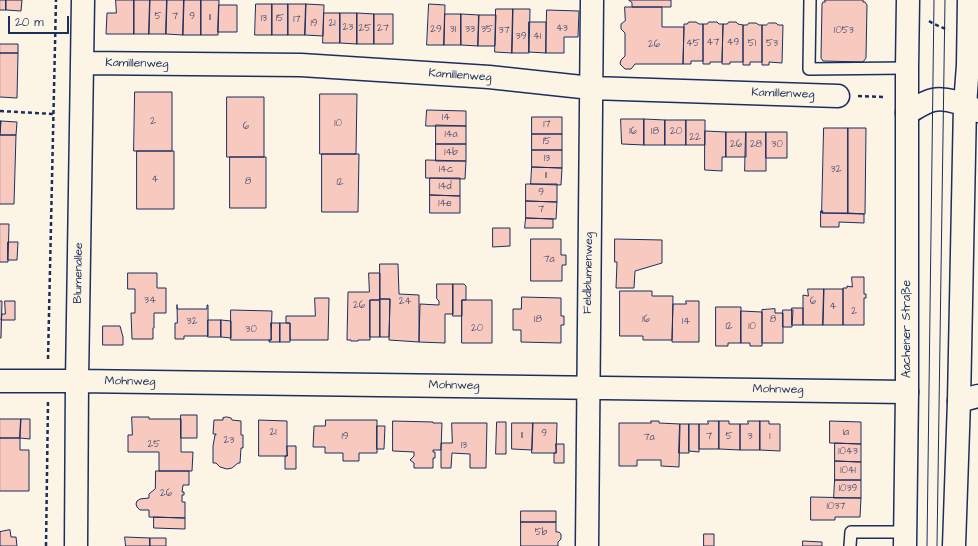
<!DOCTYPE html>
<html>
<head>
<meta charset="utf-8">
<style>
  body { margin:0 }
  #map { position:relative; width:978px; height:546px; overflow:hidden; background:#fcf5e5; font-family:"Architects Daughter",sans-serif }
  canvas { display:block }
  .scale { position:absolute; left:8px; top:16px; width:61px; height:18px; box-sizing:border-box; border:2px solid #1b2f5e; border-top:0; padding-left:5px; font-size:12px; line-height:14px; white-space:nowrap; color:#1b2f5e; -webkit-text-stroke:3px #fcf5e5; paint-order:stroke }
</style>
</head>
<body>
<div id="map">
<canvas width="978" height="546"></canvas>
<div class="scale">20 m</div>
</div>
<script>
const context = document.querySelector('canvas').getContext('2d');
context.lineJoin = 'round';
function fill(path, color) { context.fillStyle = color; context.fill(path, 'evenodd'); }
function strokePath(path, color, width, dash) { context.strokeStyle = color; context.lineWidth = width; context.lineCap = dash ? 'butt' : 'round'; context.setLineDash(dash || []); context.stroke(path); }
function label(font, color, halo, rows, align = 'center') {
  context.font = font + ' "Architects Daughter",sans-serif'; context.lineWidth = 4; context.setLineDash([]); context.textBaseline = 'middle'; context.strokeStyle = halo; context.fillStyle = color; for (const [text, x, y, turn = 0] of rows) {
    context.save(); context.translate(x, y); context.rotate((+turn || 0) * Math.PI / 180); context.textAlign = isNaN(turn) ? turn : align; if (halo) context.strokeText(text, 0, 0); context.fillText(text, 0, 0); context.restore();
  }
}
const building = new Path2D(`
  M0,0h6v10h-6z
  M6,0h16l-1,11 -15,-1z
  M116,0h18v34h-28l1,-21h9z
  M134,0h16l-1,34h-15z
  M150,0h17l-1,34h-17z
  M167,0h17l-1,35 -17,-1z
  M184,0h17v35h-18z
  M201,0h18l-1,35h-17z
  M629,0h42v7h-39v-4z
  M825,0h38v2h2l2,3 -1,53 -3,4 -40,-1 -2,-3 1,-54 1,-2h2z
  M256,4h16v31h-17z
  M272,4h16v31h-16z
  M288,4h18l-1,31h-17z
  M306,4l18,1 -1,31 -18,-1z
  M429,4l16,1 -1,40h-17z
  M219,5h18v27h-19z
  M625,7h37v20h22l-1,37h-48l-4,5h-6l-5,-5 1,-4 4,-4v-23l-4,-4v-5l4,-3z
  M496,9h17l-1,44 -17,-1z
  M513,9h17l-1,44h-17z
  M547,10l32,1 -1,26h-14v16h-18z
  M324,13h16v30h-17z
  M340,13h17v31l-17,-1z
  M357,13l17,1v30h-17z
  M374,14h19v30h-19z
  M445,14h16v31h-17z
  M461,14l18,1 -1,31 -17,-1z
  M479,15h17l-1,31h-17z
  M529,22h17v31l-17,-1z
  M689,22h7l3,2h4v37h-12v3h-8l1,-40h3z
  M709,22h8l2,2h4l-1,38h-12v2h-7v-40h4z
  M729,22h7l2,2 5,1v37h-13v2h-8l1,-40h4z
  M749,23h7l3,2h3v37h-12v3h-7v-40h4z
  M769,23h7l2,2h5l-1,38 -13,-1v3h-7v-40h4z
  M0,44h18v9h-18z
  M0,53h18l-1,45 -17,-1z
  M135,92h37v59h-38z
  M320,94h37l-1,60h-36z
  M227,97h37v60h-37z
  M427,110l39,1v15h-40z
  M532,117h30v17h-30z
  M621,119h23v26l-22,-1z
  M644,119l21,1v25h-21z
  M665,120h21v25h-21z
  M686,120h19v25h-19z
  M0,121h1l-1,14h16l-2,69h-14z
  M1,121l16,1 -1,13h-16z
  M436,125l30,1v18h-30z
  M824,128h24v85h-26z
  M848,128h18l-1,86 -17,-1z
  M705,131l21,1v25h-4v14l-17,-1z
  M726,132h20v25h-20z
  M746,132h20v39h-21z
  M766,132h21v26h-21z
  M532,134h30v16h-30z
  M436,144h30v17h-30z
  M532,150h30v18l-30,-1z
  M137,151h37v58h-37z
  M322,154h37l-1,58h-36z
  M230,157h36v51h-36z
  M426,160l40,1 -1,18 -39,-1z
  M532,167l30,1 -1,17 -30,-1z
  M430,178h30v18l-30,-1z
  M526,184h31v18l-31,-1z
  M430,195l30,1v17h-30z
  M526,201l31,1 -1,17 -30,-1z
  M821,211h2l-1,2 42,1v9l-25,-1v5h-18z
  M526,218l27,1v9h-28z
  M0,224h9l-1,38h-8z
  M493,228h17v18l-17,1z
  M531,239h30v16h5v10h-4v16h-31z
  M615,239l47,1v23l-27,8 -1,17h-18l1,-26h-2z
  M8,242h10l-1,18h-9z
  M380,264h18l1,30 20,1v47l-30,-2 1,-41h-10z
  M128,273h29v15h9v25h-12v15h-1v11h-21l-1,-26h4v-24h-7z
  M369,273h11v27h-10v40h-12v1h-7v-1h-4l1,-48h21z
  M852,277h12v17h2v4h-2v27h-21v-37h4v-2l5,1z
  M437,284h16v30h-8v29l-26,-1 1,-38 19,1v-4l-2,-2z
  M453,284h11l2,2v14h-4v16h-9z
  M808,289h16l-1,36h-20v-30l5,1z
  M824,289h19v36h-20z
  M620,291h32v5h21l-1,44h-29v-4h-23z
  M522,297l39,1v18h3v9h-3v18l-40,-1v-12h-8v-21h8z
  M315,298h14l-1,42h-38v-17h-4v-7h29z
  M380,299h10l-1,38h-9z
  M370,300h10v37h-10z
  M462,300h30v43h-30z
  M0,301h2l-1,37h-1z
  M5,301h10v19h-14l1,-6h3z
  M686,301h13v41h-27l1,-38h13z
  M177,305v4h30v-4h1v31h-24v3h-9v-16h2z
  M716,307h25v36h-13v3h-12z
  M792,308h11v17h-11z
  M775,309v4h8v30h-21v-33z
  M231,310l41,1 -1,29h-40z
  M783,310h10l-1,17h-9z
  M741,311l21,1v34h-12v-3h-9z
  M208,320h13v17h-13z
  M221,320l10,1v17l-10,-1z
  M271,323h9v19h-11v-2h2z
  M280,323h10v19h-10z
  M103,326h17l3,11v8h-20z
  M181,415h16v23h-16z
  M132,417h17v2h32v33h12l-1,19h-33v-19h-31v-17h4z
  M227,417l4,1 1,2 9,1v14h2v13h-2l-1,15h-2l-6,5 -5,1 -7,-2 -4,-4h-3v-17l2,-11h1v-1h-3l1,-14h9v-2z
  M0,419h21l-1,19h-20z
  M21,419h9v20l-10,-1z
  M259,420l28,1v35h-28z
  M326,420h51v33h-18v8h-16v-8h-18v-6h-12l1,-21h11z
  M393,421l40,1v1h9l-1,27h-8v2h2v6h-2v10h-19v-5l-4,-3 4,-4v-4l-21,-1z
  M651,421h8v2l21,1 -1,43 -18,-1v-6h-24v6h-18v-43h32z
  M708,421h11v28h-20v-25h9z
  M719,421h10v3h11v26l-21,-1z
  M748,421h12v29h-20v-26h8z
  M760,421h9v3h11v27l-20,-1z
  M830,421l31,1v22l-31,-1z
  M497,422h9v32h-10z
  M452,423h35l-1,45h-16v-14l-18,-1 -1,15h-10v-25h11z
  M512,423h21l-1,27 -20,-1z
  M533,423h24l-1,30h-24z
  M680,424h9v29h-10z
  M689,424h10v28l-10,-1z
  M377,426h8l-1,23h-7z
  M0,438h20v12h9v41h-29z
  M835,443l26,1v18l-26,-1z
  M556,444h8v19h-10v-10h2z
  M287,446h9v23h-11v-13h2z
  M835,461l26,1v18h-26z
  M156,471h33v14h-6l-1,7h2v3h-2v7h3v16l-36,-1v-7h-9l-3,-3 -1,-3 1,-3 3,-2 9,-1v-4l6,-5z
  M835,480h26v18h-27z
  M811,497l50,1 -1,19h-25v3h-24z
  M521,511h35v11h-35z
  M154,517l31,1v11l-31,-1z
  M521,522h35v10h3l2,2v5l-3,3v4h-37z
  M10,530l1,7h5l1,9h-17v-14z
  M704,534h10v12h-10z
  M125,537l25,1v8h-24z
  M150,538h16v8h-16z
  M803,541l19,1v4h-19z`);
fill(building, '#f8c9bf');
strokePath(building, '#1b2f5e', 1);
const lane = new Path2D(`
  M810,0l-1,69 98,-1
  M850,546l1,-14h54`);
const street = new Path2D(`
  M82,63l219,2 188,12 102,11 247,8
  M907,113c8,-4 17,-11 26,-13 14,-3 33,5 45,11
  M0,381h77l830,11
  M959,401l19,-5
  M76,546l1,-165 6,-381
  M587,546l5,-546`);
const primary = new Path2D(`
  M905,546l2,-154v-324l1,-68
  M954,546l5,-145 6,-296 3,-40 1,-65`);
strokePath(lane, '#1b2f5e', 14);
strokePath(street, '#1b2f5e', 25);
strokePath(primary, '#1b2f5e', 25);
strokePath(new Path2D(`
  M929,21l5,3 14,6
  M858,96l27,1
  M0,111l53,3
  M48,359l8,-359
  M46,546l2,-144`), '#1b2f5e', 2.5, [4, 3]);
strokePath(lane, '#fcf5e5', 11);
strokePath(street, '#fcf5e5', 22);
strokePath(primary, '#fcf5e5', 22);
strokePath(new Path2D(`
  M927,546l7,-546
  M937,546l8,-546`), '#1b2f5e', 1);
label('10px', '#525676', null, [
  ["5",158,17],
  ["7",175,17],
  ["9",192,17],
  ["11",210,18],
  ["13",264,19],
  ["15",280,19],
  ["17",297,20],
  ["19",314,24],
  ["21",332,24],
  ["23",348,28],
  ["25",365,29],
  ["27",383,29],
  ["43",562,29],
  ["29",436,30],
  ["31",453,30],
  ["33",470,30],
  ["35",487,30],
  ["37",504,31],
  ["1053",844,31],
  ["39",521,37],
  ["41",537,37],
  ["47",713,43],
  ["49",733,43],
  ["45",693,44],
  ["51",752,44],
  ["53",772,44],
  ["26",654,45],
  ["14",446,118],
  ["2",153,122],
  ["10",338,124],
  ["17",547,125],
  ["6",246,127],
  ["16",633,132],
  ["18",655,132],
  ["20",676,132],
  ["14a",451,135],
  ["22",695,138],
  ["15",547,142],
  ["26",736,145],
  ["28",756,145],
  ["30",777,145],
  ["14b",451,153],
  ["13",547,159],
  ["14c",446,170],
  ["32",836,170],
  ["11",546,176],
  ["4",155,180],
  ["8",248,182],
  ["12",340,183],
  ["14d",445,187],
  ["9",541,193],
  ["14e",445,204],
  ["7",541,210],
  ["7a",549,260],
  ["34",150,301],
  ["24",405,302],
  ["6",813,302],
  ["26",359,306],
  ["4",833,307],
  ["2",854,312],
  ["18",538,320],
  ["16",646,320],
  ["8",773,320],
  ["32",192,322],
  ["14",686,322],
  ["12",729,327],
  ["10",752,327],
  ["20",477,329],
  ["30",251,330],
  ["21",273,433],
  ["1a",846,433],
  ["9",544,434],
  ["11",522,436],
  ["19",345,437],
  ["7",709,437],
  ["5",729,437],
  ["3",750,437],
  ["1",770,437],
  ["7a",649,438],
  ["23",229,441],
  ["25",154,445],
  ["13",464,446],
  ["1043",848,452],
  ["1041",848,471],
  ["1039",848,489],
  ["26",166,494],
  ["1037",836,507],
  ["5b",541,533]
]);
label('12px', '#1b2f5e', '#fcf5e5', [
  ["Kamillenweg",137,64,1],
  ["Kamillenweg",460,76,4],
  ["Kamillenweg",783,94,2],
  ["Blumenallee",79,273,-89],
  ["Feldblumenweg",589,273,-89],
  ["Aachener Straße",907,329,-90],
  ["Mohnweg",130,382,1],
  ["Mohnweg",454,386,1],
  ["Mohnweg",778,390,1]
]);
</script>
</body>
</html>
